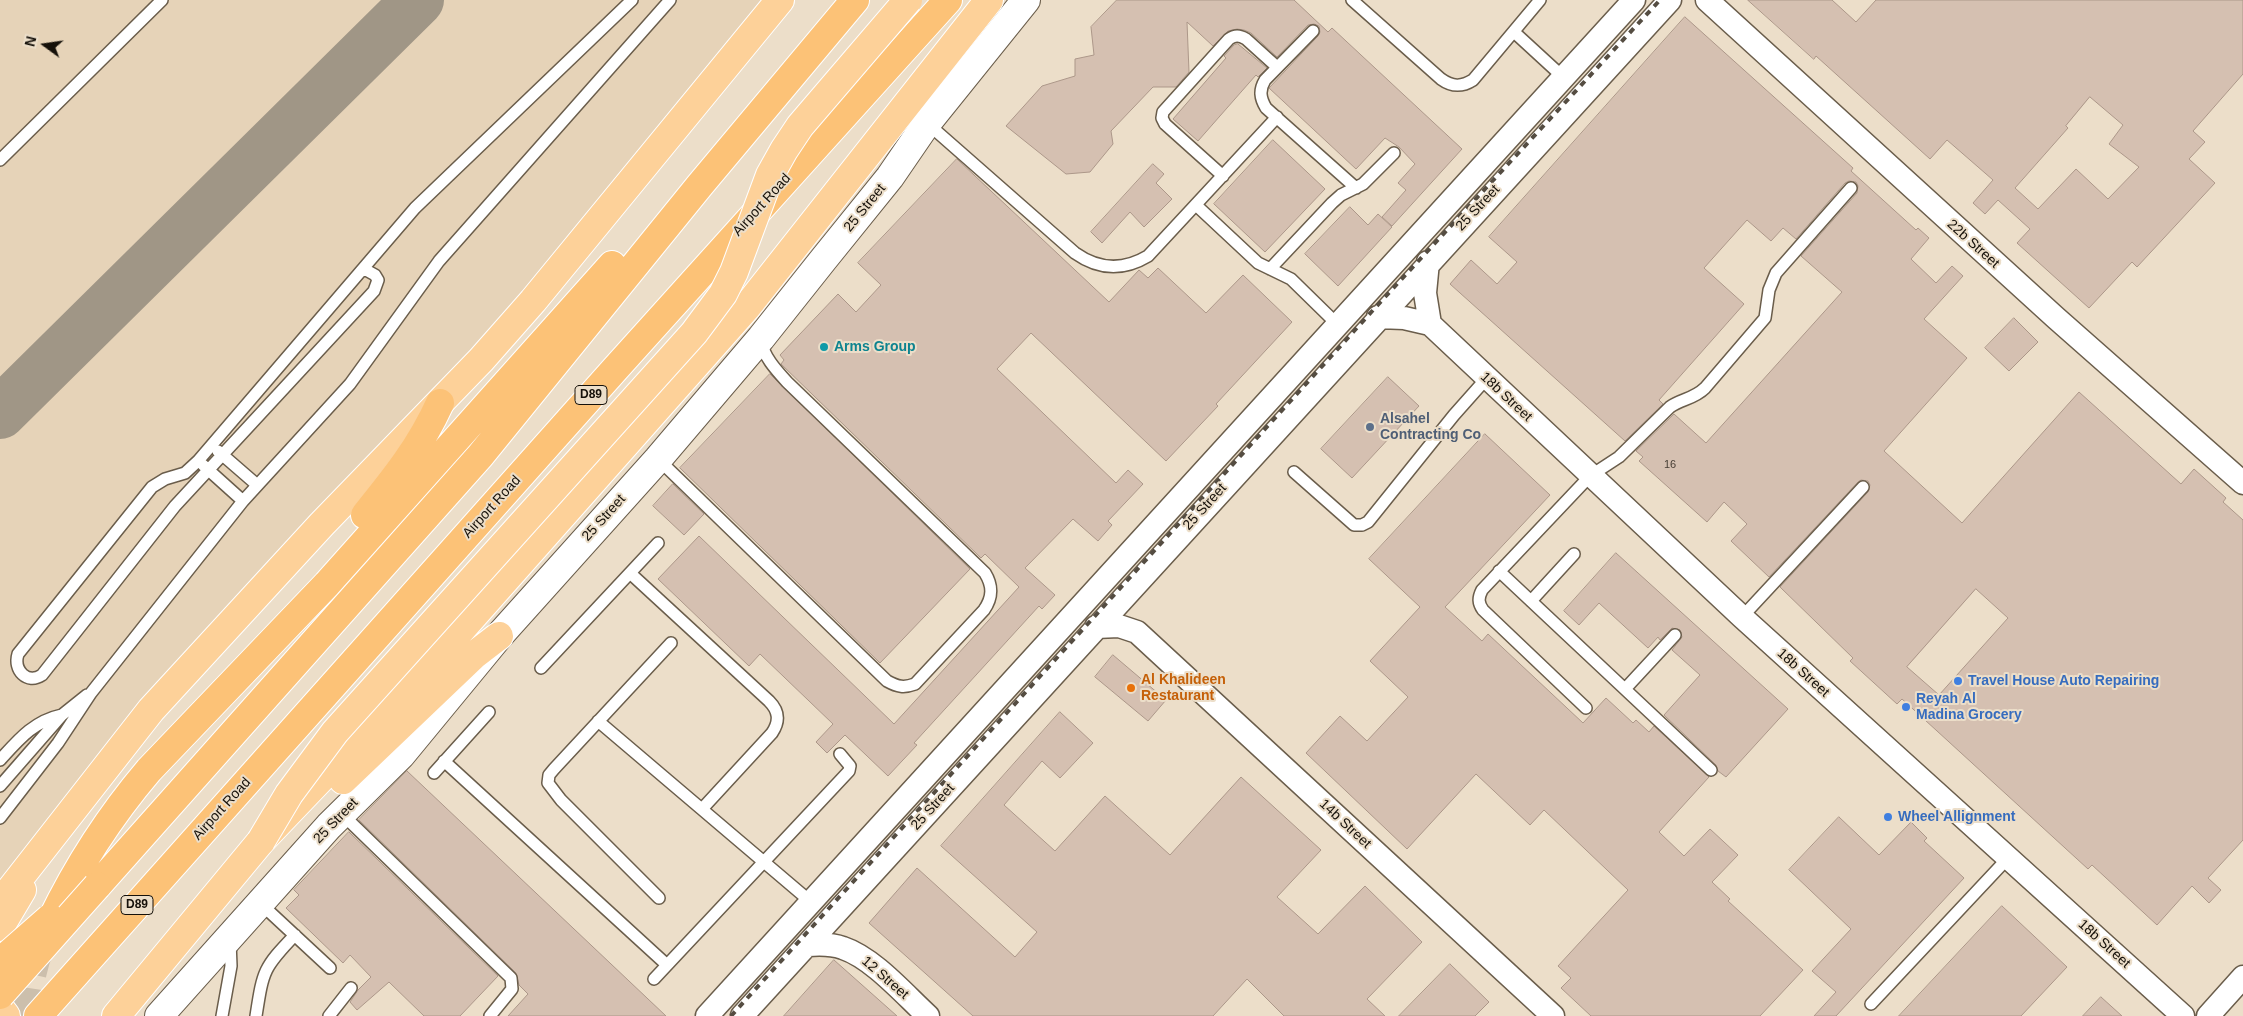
<!DOCTYPE html>
<html>
<head>
<meta charset="utf-8">
<style>
  body { margin:0 }
  #map { position:relative; width:2243px; height:1016px; overflow:hidden; background:#ecdec9; font-family:Helvetica,sans-serif }
  canvas { display:block }
  .north { position:absolute; left:20px; top:20px; width:50px; height:50px; -webkit-text-stroke:4px #ecdec9; paint-order:stroke; rotate:284deg; font-size:14px; font-weight:700; line-height:20px; text-align:center; color:#16110a }
  .north::after { content:''; display:block; margin:auto; width:18px; height:22px; background:#16110a; clip-path:polygon(50% 0,100% 100%,50% 72%,0 100%) }
</style>
</head>
<body>
<div id="map">
<canvas width="2243" height="1016"></canvas>
<div class="north">N</div>
</div>
<script>
const context = document.querySelector('canvas').getContext('2d');
context.lineJoin = 'round';
function fill(path, color) { context.fillStyle = color; context.fill(path, 'evenodd'); }
function strokePath(path, color, width, dash) { context.strokeStyle = color; context.lineWidth = width; context.lineCap = dash ? 'butt' : 'round'; context.setLineDash(dash || []); context.stroke(path); }
function label(font, color, halo, rows, align = 'center') {
  context.font = font + ' Helvetica,sans-serif'; context.lineWidth = 4; context.setLineDash([]); context.textBaseline = 'middle'; context.strokeStyle = halo; context.fillStyle = color; for (const [text, x, y, turn = 0] of rows) {
    context.save(); context.translate(x, y); context.rotate((+turn || 0) * Math.PI / 180); context.textAlign = isNaN(turn) ? turn : align; if (halo) context.strokeText(text, 0, 0); context.fillText(text, 0, 0); context.restore();
  }
}
fill(new Path2D(`
  M0,0h774l-18,22 -14,2 -26,31 -1,17 -715,821z`), '#e6d3b8');
strokePath(new Path2D(`
  M0,413l418,-413`), '#a09686', 52);
const building = new Path2D(`
  M1117,0h177l34,32 4,-4 130,121 -70,77 -10,-9 24,-27 -8,-7 17,-19 -16,-17 -14,-9 -29,31 -87,-81 49,-52 2,-4 -1,-6 -5,-2 -6,1 -31,32 -26,-24 -7,-3 -7,-1 -9,2 -15,15 -26,-24 2,50 -13,15h-23l-42,44 2,13 -23,28 -24,2 -60,-48 36,-40 33,-10v-17l19,-4 -3,-28z
  M1748,0h84l24,22 20,-22h367v74l-50,57 12,11 -16,17 26,24 -78,84 -5,-5 -43,46 -72,-65 13,-14 -32,-29 -13,14 -12,-11 20,-23 -46,-40 -17,19 -114,-103 -2,3zM2090,97l33,28 -14,19 30,23 -31,32 -32,-30 -38,40 -23,-21 53,-60 -2,-2z
  M1685,17l168,151 -2,3 65,59 2,-2 11,10 -18,21 25,24 16,-17 11,10 -39,43 43,39 -83,93 78,72 117,-131 102,92 13,-15 32,29 -3,4 20,18v320l-35,38 13,12 -12,13 -17,-17 -35,39 -65,-60 -4,4 -186,-170 -5,5 -47,-43 3,-3 -73,-71 88,-95 2,-7 -2,-4 -7,-1 -3,2 -89,95 -38,-36 16,-17 -23,-22 -17,20 -68,-61 4,-4 -7,-6 38,-37 32,29 136,-151 -41,-36 56,-63 1,-7 -2,-4 -7,-1 -4,2 -49,56 -13,-11 -12,13 -24,-21 -43,48 40,36 -85,96 4,4 -38,37 -175,-157 21,-24 26,24 20,-22 -28,-25zM1976,589l32,29 -69,77 -32,-28z
  M1238,44l29,24 -9,9 -2,-2 -58,66 -25,-22 53,-61 -2,-2 10,-11z
  M1273,140l52,49 -60,63 -51,-48z
  M957,159l152,143 30,-32 9,8 10,-10 48,45 37,-38 49,47 -76,82 2,2 -52,55 -135,-128 -34,36 119,114 12,-13 15,14 -35,37 4,4 -14,16 -25,-22 -48,49 30,27 -13,14 -3,-3 -125,137 3,2 -29,31 -43,-41 -18,18 -11,-11 17,-18 -73,-70 -11,12 -91,-87 41,-43 195,188 125,-137 -34,-33 -4,4 -200,-194 3,-4 -4,-5 58,-61 18,18 25,-27 -23,-22z
  M1153,164l11,10 -8,9 16,16 -28,28 -14,-15 -28,31 -11,-11z
  M1350,207l18,18 10,-11 14,13 -54,59 -33,-32z
  M2014,318l24,24 -29,29 -24,-23z
  M770,374l200,195 -90,94 -200,-195z
  M1388,377l31,29 -67,72 -31,-29z
  M1485,434l65,61 -105,112 37,34 6,-7 95,89 23,-25 27,25 3,-3 13,12 5,-6 55,51 -50,55 25,24 26,-27 28,26 -26,27 18,17 -2,2 75,69 -43,46h-169l-30,-28 10,-10 -13,-12 70,-76 -84,-80 -14,15 -54,-51 -69,75 -101,-96 34,-37 27,25 41,-44 -38,-36 50,-54 -51,-48z
  M673,484l31,30 -20,21 -31,-29z
  M1616,553l172,156 -62,68 -8,-6 -2,-6 -52,-50 36,-40 -28,-25 10,-13 -2,-7 -8,-2 -12,12 -2,-3 -10,11 -49,-45 -20,22 -15,-14z
  M1113,655l53,45 -18,21 -53,-44z
  M1060,712l33,31 -33,35 -18,-17 -38,44 51,46 50,-55 65,59 71,-78 80,73 -44,47 41,37 47,-48 57,56 -55,57 18,17h-101l-37,-37 -34,37h-240l-104,-93 48,-55 98,89 22,-25 -96,-86z
  M407,771l259,245h-158l20,-22 -9,-9 -3,-12 -157,-153z
  M1839,817l40,38 32,-33 16,16 -3,3 40,37 -128,138h-22l22,-24 -24,-21 39,-42 -62,-59z
  M349,832l149,144 -38,40h-36l-35,-34 -32,28 -7,-8 8,-12 13,-13 -21,-22 -7,8 -57,-55 13,-13 -5,-5z
  M2002,906l65,61 -46,49h-122z
  M834,960l63,56h-113z
  M1450,964l39,38 -14,14h-76z
  M2101,997l21,19h-39z`);
fill(building, '#d5c0b1');
strokePath(building, '#ac9789', 1);
strokePath(new Path2D(`
  M27,1016c1,-24 5,-48 14,-70`), '#ccbfac', 28, [28, 14]);
const service = new Path2D(`
  M1352,0l89,79c11,8 21,8 32,1l67,-80
  M1313,31l-48,49c-6,10 -5,18 1,28l90,80
  M1514,32l49,45
  M927,123l148,130c24,17 48,18 73,3l129,-139
  M0,160l162,-160
  M1223,176l-58,-52 -3,-6 1,-6 66,-73c6,-4 10,-4 17,0l31,28
  M1197,206l61,57 33,16 47,46
  M1270,269l62,-66 9,-8 22,-11 31,-31
  M361,271l5,-1 9,5 3,5 -4,11 -199,215 -133,169c-15,10 -29,-5 -24,-21l134,-167 13,-8 20,-6 13,-12 217,-253 217,-208
  M218,451l38,33
  M658,459l229,222c11,6 17,7 28,3l69,-74c9,-13 9,-24 1,-37l-198,-191c-11,-12 -24,-26 -26,-42
  M203,465l40,36
  M1294,472l60,53h8l6,-3 86,-107 32,-36
  M1499,571l212,199
  M630,573l139,128c10,10 11,20 3,32l-70,76
  M1531,601l43,-47
  M1742,617l121,-130
  M541,668l117,-125
  M1625,689l50,-54
  M1586,708l-103,-98c-5,-7 -5,-12 -1,-20l108,-114 29,-19 51,-50c11,-8 24,-8 35,-19l60,-70 4,-28 7,-17 75,-85
  M598,721l213,181
  M0,760c19,-21 34,-39 62,-45
  M444,761l223,204
  M434,773l55,-61
  M0,786l62,-71 25,-20
  M342,814l169,164 1,11 -22,27
  M0,818l58,-75 33,-50 152,-192 107,-117 89,-123 231,-261
  M659,898l-98,-98 -13,-17 1,-8 5,-6 117,-126
  M260,903l70,65
  M654,979l195,-208 1,-5 -10,-12
  M1871,1004l137,-146
  M222,1016l9,-50 -1,-25
  M256,1016c7,-45 7,-48 39,-81
  M329,1016l22,-28`);
const minor = new Path2D(`
  M1707,0l349,318 187,165
  M1428,262l-3,31 5,31
  M1378,317l26,1 26,6 312,293 441,399
  M1096,627l23,-1 18,6 416,384
  M808,945c12,-1 24,-1 35,3 30,10 61,46 85,68
  M707,1016l927,-1016
  M742,1016l928,-1016
  M2208,1016l35,-39`);
const tertiary = new Path2D(`
  M159,1016l170,-190 72,-71 98,-119 159,-177 103,-121 62,-78 67,-83 37,-54 99,-123`);
const primary = new Path2D(`
  M343,780l130,-124 26,-20
  M0,903l151,-193 171,-186 159,-164 52,-59 247,-301
  M0,927l22,-37
  M0,1008l6,8
  M116,1016l145,-175 175,-183 310,-350 243,-308`);
const trunk = new Path2D(`
  M365,515c30,-37 55,-68 75,-112
  M97,886l383,-430 220,-271 155,-185
  M51,921c26,-54 58,-104 98,-151l178,-186 285,-319
  M38,1016l578,-648 332,-368`);
strokePath(service, '#6a5d4b', 14);
strokePath(minor, '#6a5d4b', 25);
strokePath(tertiary, '#6a5d4b', 30);
strokePath(primary, '#fff', 30);
strokePath(trunk, '#fff', 30);
strokePath(service, '#fff', 11);
strokePath(minor, '#fff', 22);
strokePath(tertiary, '#fff', 28);
strokePath(primary, '#fdd199', 28);
strokePath(trunk, '#fcc277', 28);
strokePath(new Path2D(`
  M731,1016l654,-719 275,-297`), '#554d42', 4, [6, 6]);
const primaryBridge = new Path2D(`
  M261,841l28,-47 46,-62 359,-399 29,-39 11,-22 36,-97 14,-25 16,-24 108,-126`);
const trunkBridge = new Path2D(`
  M0,962l50,-44
  M0,995l97,-109`);
strokePath(primaryBridge, '#fff', 30, []);
strokePath(trunkBridge, '#fff', 30, []);
strokePath(primaryBridge, '#fdd199', 28);
strokePath(trunkBridge, '#fcc277', 28);
for (const [x, y, r, color] of [
  [824,347,5,"#0f9aa8"],
  [1370,427,5,"#5c6f8a"],
  [1958,681,5,"#3f7fe0"],
  [1131,688,5,"#e8710a"],
  [1906,707,5,"#3f7fe0"],
  [1888,817,5,"#3f7fe0"]
]) { const dot = new Path2D(); dot.arc(x, y, r, 0, 2 * Math.PI); context.fillStyle = color; context.fill(dot); strokePath(dot, '#ecdec9', 2); }
label('11px', '#463d34', null, [
  ["16",1670,465]
]);
for (const [x, y, w] of [
  [591,395,32],
  [137,905,32]
]) { const box = new Path2D(); box.roundRect(x - w / 2, y - 9.5, w, 19, 4); context.fillStyle = '#ecdec9'; context.fill(box); strokePath(box, '#16110a', 1); }
label('bold 12px', '#16110a', null, [
  ["D89",591,395],
  ["D89",137,905]
]);
label('14px', '#16110a', '#ecdec9', [
  ["Airport Road",762,205,-48],
  ["25 Street",865,208,-51],
  ["25 Street",1478,208,-47],
  ["22b Street",1973,244,42],
  ["18b Street",1506,397,43],
  ["Airport Road",492,507,-48],
  ["25 Street",1205,507,-48],
  ["25 Street",604,518,-48],
  ["18b Street",1803,673,42],
  ["25 Street",933,807,-48],
  ["Airport Road",222,809,-48],
  ["25 Street",336,821,-46],
  ["14b Street",1345,824,43],
  ["18b Street",2104,944,42],
  ["12 Street",885,978,41]
]);
label('bold 14px', '#0d838f', '#ecdec9', [
  ["Arms Group",834,347]
], 'left');
label('bold 14px', '#4e5e75', '#ecdec9', [
  ["Alsahel",1380,419],
  ["Contracting Co",1380,435]
], 'left');
label('bold 14px', '#c56008', '#ecdec9', [
  ["Al Khalideen",1141,680],
  ["Restaurant",1141,696]
], 'left');
label('bold 14px', '#366cbe', '#ecdec9', [
  ["Travel House Auto Repairing",1968,681],
  ["Reyah Al",1916,699],
  ["Madina Grocery",1916,715],
  ["Wheel Allignment",1898,817]
], 'left');
</script>
</body>
</html>
